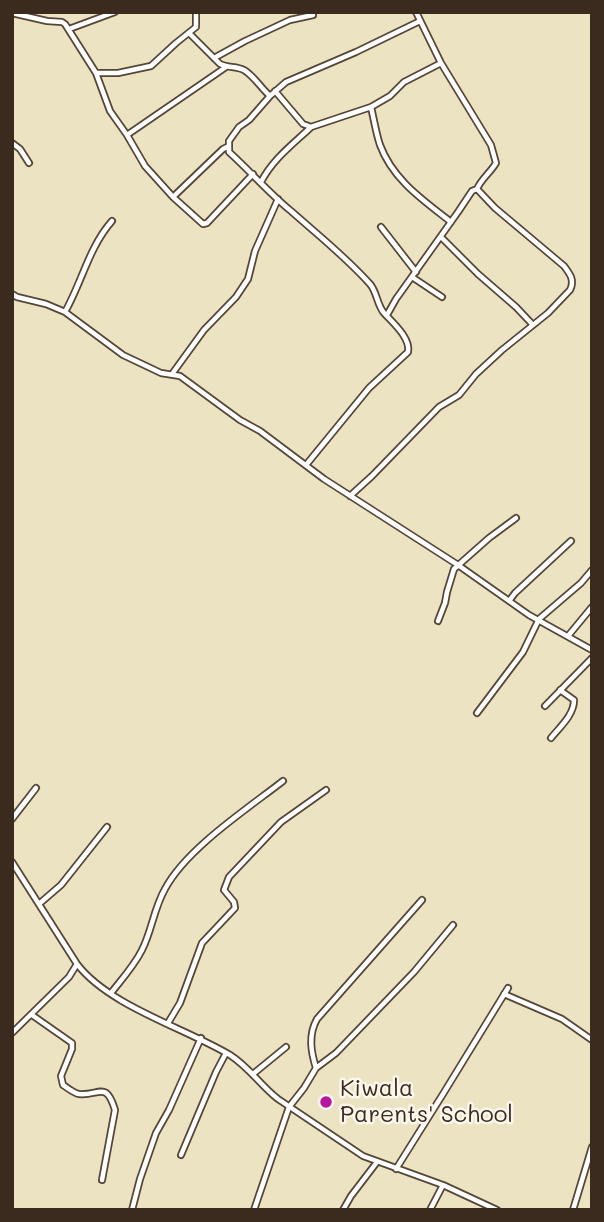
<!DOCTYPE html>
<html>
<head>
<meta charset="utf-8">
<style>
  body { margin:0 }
  #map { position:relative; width:604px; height:1222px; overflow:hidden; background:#ece3c2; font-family:Mali,sans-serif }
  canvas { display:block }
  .frame { position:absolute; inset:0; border:14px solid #3b2a1e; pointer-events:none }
</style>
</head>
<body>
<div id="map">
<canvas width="604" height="1222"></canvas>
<div class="frame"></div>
</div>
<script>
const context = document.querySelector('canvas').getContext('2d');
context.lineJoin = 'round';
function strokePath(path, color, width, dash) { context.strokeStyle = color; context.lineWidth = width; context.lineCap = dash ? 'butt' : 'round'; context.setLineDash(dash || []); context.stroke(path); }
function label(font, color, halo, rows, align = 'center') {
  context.font = font + ' Mali,sans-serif'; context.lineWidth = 5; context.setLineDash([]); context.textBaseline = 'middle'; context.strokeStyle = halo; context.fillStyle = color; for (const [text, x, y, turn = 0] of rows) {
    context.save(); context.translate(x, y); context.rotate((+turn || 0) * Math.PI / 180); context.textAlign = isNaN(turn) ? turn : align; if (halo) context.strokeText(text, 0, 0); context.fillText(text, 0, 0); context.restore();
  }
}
const minor = new Path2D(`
  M12,13l35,8 15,1 3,2 31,49 14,38 17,24 18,31 28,31 30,27 4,-1 46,-49
  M69,29l46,-17
  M189,33l31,31c8,4 16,2 24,6 10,6 17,18 26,26
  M214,58l31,-17 45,-21 23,-5
  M96,73h22l33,-7 25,-23 20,-16v-15
  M275,91l28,33 8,3 60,-20 19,-11 14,-14 37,-19
  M371,107c3,13 5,26 9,38 13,35 43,55 71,77
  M127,135l99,-68
  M12,143l8,6 9,14
  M261,182c12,-23 31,-37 49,-54
  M173,197l50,-48 4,-2 1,1
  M381,227l35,45
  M441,237l37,37 38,33 17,18
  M412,277l30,20
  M12,294l5,3 29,7 19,8 58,43 38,18 19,3 60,44 20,11 64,48 134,86 71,50 63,35
  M65,312c17,-30 24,-65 47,-91
  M387,315l9,-16 62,-87 14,-21 5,-2c4,-10 14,-17 19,-26l-5,-18 -50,-82 -25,-51
  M172,374l32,-44 32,-33 12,-18 7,-28 23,-52
  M306,465l63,-77 39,-36c3,-14 -16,-30 -24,-39 -7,-8 -7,-21 -14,-29 -24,-27 -52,-49 -79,-73 -22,-18 -41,-40 -62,-59v-11l10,-14 10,-7 21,-24 16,-14 70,-30 64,-31
  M350,496l22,-20 67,-69 20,-12 17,-21 26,-24 46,-37 22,-23c5,-10 0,-16 -6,-24l-69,-58 -18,-19
  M509,601l6,-8 56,-52
  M438,621l7,-18 2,-11 7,-23 35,-31 27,-20
  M568,636l24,-29
  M545,706l47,-48
  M477,713l46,-61 16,-33 42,-36 11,-13
  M551,738c9,-11 23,-23 23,-38l-14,-10
  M12,819l24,-31
  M12,862l65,102c32,42 108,64 153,91 19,12 31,31 48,44l85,57 80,29 54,25
  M39,904l22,-19 46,-58
  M111,993c11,-14 23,-27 31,-43 10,-20 12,-42 23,-61 21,-40 82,-80 118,-108
  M504,994l58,25 30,21
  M32,1015l40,28v6l-11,27 2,9c5,3 10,8 16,9 20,2 27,-14 36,16l-13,70
  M168,1023l12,-20 22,-60 33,-35 -1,-6 -10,-12 5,-13 52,-55 45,-32
  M12,1033l57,-56 8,-13
  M316,1068l20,-15 78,-81 39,-47
  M253,1074l33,-27
  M181,1155l35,-83 10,-19
  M396,1169l47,-75 65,-106
  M132,1210l8,-31 16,-46 13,-23 32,-72
  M254,1210l35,-103 15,-19 12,-20c-5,-16 -8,-33 1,-49l105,-119
  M343,1210l8,-14 26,-34
  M430,1210l13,-25
  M573,1210l19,-63`);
strokePath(minor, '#564637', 8);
strokePath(minor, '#fff', 4.5);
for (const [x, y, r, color] of [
  [326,1102,7,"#b5179e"]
]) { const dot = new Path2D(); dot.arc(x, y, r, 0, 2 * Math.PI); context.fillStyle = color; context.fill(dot); strokePath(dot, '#fbf7ec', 2.5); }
label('23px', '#3b2a1e', '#fbf7ec', [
  ["Kiwala",340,1089],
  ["Parents' School",340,1115]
], 'left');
</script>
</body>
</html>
